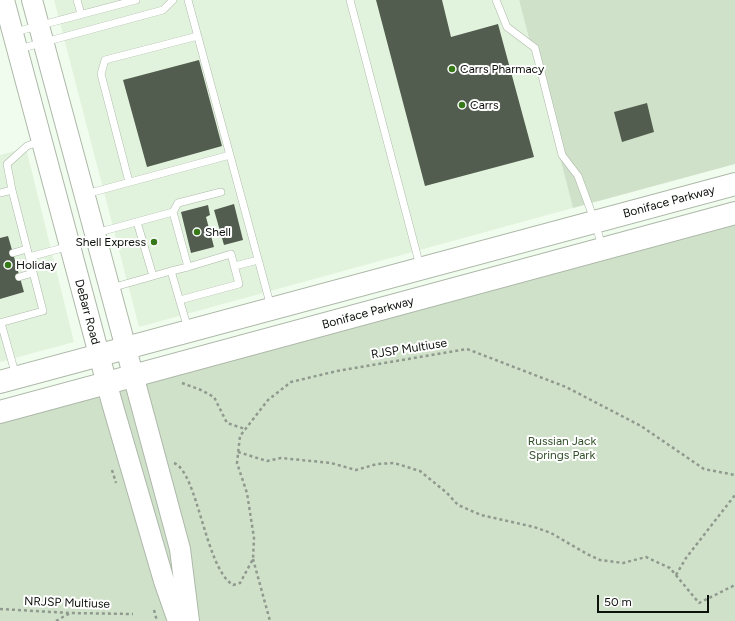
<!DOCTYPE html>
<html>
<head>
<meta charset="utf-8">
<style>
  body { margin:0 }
  #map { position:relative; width:735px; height:621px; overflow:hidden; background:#f0fced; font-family:Figtree,sans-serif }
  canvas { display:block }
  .scale { position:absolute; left:597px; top:595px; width:112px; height:18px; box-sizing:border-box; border:2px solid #0d110c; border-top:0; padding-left:5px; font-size:12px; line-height:14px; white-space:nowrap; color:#0d110c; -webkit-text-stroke:3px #fff; paint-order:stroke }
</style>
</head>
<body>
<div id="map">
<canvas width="735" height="621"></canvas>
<div class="scale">50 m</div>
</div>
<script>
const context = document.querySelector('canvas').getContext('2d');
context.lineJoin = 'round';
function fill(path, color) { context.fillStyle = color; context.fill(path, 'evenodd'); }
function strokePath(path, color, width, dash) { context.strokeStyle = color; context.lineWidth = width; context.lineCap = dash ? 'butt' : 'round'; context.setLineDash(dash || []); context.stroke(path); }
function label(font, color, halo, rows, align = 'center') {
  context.font = font + ' Figtree,sans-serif'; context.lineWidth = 4; context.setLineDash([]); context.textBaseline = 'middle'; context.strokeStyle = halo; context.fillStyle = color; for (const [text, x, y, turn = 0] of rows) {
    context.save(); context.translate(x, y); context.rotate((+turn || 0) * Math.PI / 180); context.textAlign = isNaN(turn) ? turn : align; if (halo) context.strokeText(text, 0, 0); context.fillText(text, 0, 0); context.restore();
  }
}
fill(new Path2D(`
  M54,0h465l54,208 -434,119z
  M26,148l48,194 -74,20v-207z`), '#e2f3dd');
fill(new Path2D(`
  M519,0h216v164l-162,44z
  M735,222v399h-735v-202z`), '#d0e1ca');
fill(new Path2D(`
  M376,0h66l9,37 47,-13 36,133 -109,29z
  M199,60l23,86 -75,21 -24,-87z
  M647,103l7,29 -32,10 -8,-30z
  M234,204l9,36 -19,5 -10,-35z
  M208,205l2,10 -4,2 8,30 -23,6 -10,-41z
  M8,236l16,56 -24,7v-61z`), '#525c4f');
const service = new Path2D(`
  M77,0l4,14
  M188,0l83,307
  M350,0l70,266
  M496,0l11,27 28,21 27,107 16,21 17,46 7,25
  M15,32l121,-32
  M19,49l144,-39 10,-10
  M129,182l-28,-108 4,-14 93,-24
  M12,190l-5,-26 20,-18 14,-5
  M0,193l12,-3 31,121 -43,12
  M86,194l144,-39
  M173,212l5,-9 43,-11
  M137,222l16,54
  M96,233l77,-21 15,55 -17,4
  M13,253l14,-4
  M29,257l41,-11
  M235,266l23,-6
  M19,277l14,-4
  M111,288l60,-17 17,58
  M180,300l59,-16 -8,-30 -43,13
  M1,323l15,53`);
const secondary = new Path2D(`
  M4,0l108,403 52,178 14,40
  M32,0l148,549 9,72`);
const primary = new Path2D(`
  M0,382l735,-198
  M0,412l735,-199`);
strokePath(service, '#adb8a9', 8);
strokePath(secondary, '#adb8a9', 22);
strokePath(primary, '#adb8a9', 24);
strokePath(new Path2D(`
  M182,383l19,7 13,7 13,26 18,6
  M238,452l29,9 14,-3 50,5 25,7 21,-6 17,-1 26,8 27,22 11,12 23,10 53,12 17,6 36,21 13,6 23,3 23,-6 24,11 29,35 36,-18
  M174,463c24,9 31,105 59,122l7,-2 13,-24 1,-21 -7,-45 -10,-30 3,-27 28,-36 23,-18 46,-11 130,-22 99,38 75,39 63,43 31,6
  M112,470l4,13
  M253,559l17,62
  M676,575l10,-17 49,-63
  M0,609l70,4 63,1
  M154,610l3,11
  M56,621l14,-8`), '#90998e', 2.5, [3, 3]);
strokePath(service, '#fff', 7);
strokePath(secondary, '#fff', 20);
strokePath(primary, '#fff', 22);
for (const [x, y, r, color] of [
  [452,69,4,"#377919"],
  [462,105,4,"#377919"],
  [197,232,4,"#377919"],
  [154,242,4,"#377919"],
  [8,265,4,"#377919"]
]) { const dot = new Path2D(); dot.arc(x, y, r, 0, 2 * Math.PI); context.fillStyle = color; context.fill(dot); strokePath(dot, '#fff', 1.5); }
label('12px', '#0d110c', '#fff', [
  ["Carrs Pharmacy",460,69],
  ["Carrs",470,105],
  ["Shell",205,232],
  ["Shell Express",146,242,"right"],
  ["Holiday",16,265]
], 'left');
label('12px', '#0d110c', '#fff', [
  ["Boniface Parkway",669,202,-15],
  ["DeBarr Road",87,312,75],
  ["Boniface Parkway",368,313,-15],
  ["RJSP Multiuse",409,349,-9],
  ["NRJSP Multiuse",67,603,2]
]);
label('12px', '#324f28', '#fff', [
  ["Russian Jack",562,441],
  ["Springs Park",562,455]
]);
</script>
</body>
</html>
